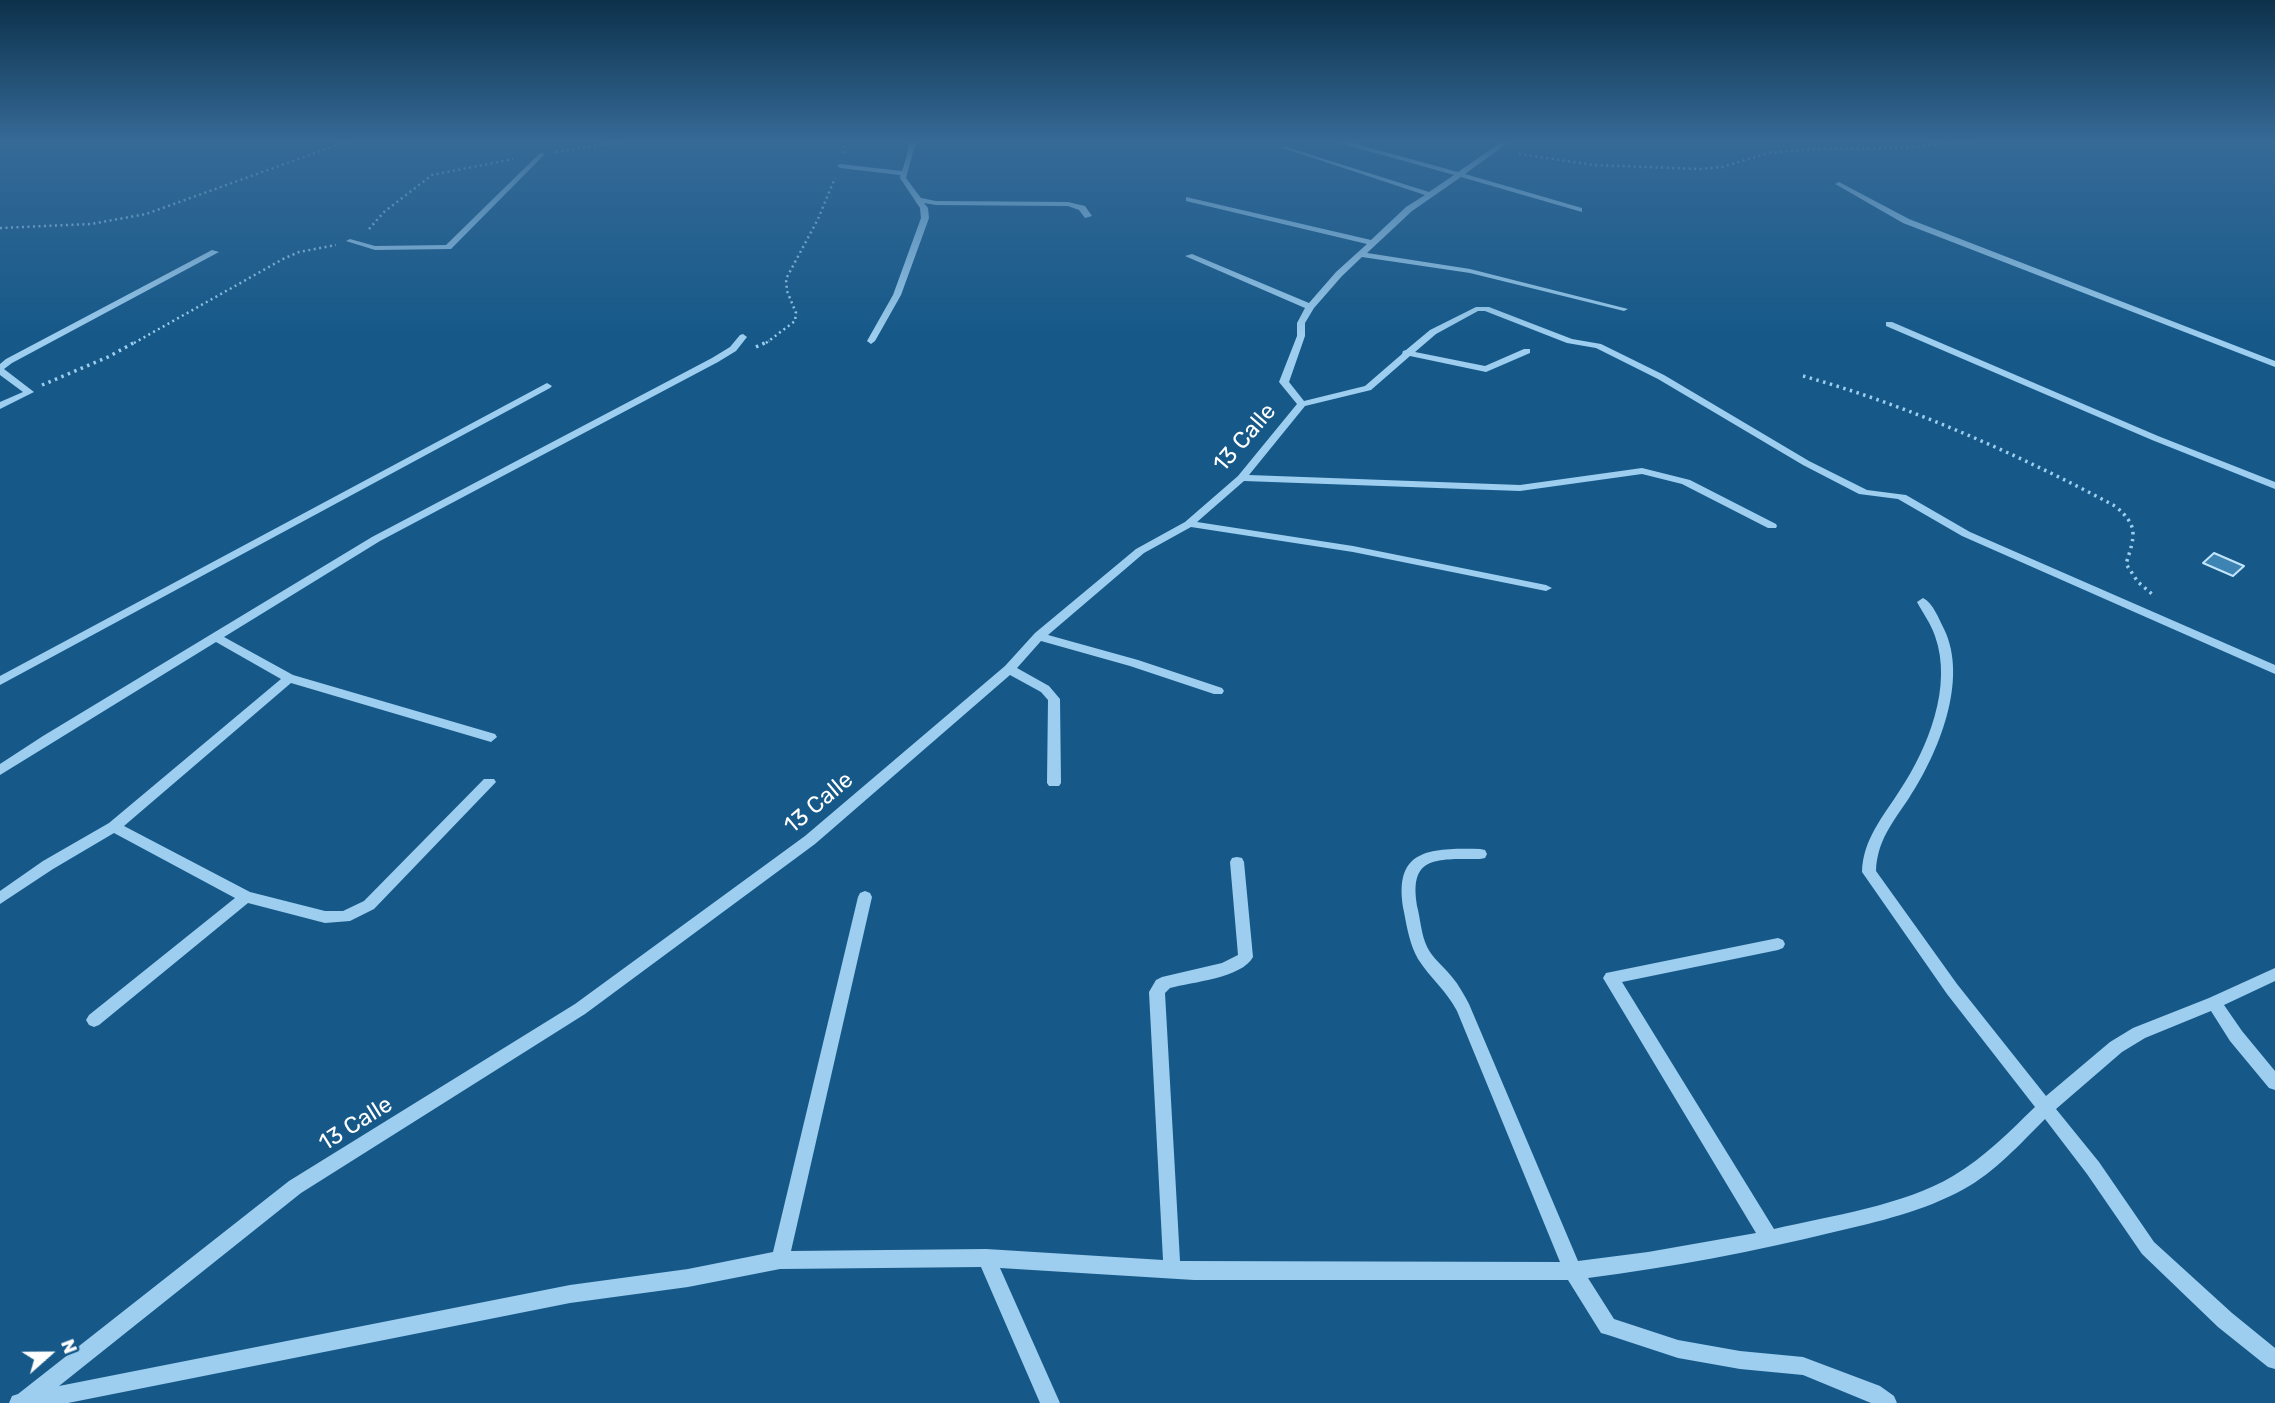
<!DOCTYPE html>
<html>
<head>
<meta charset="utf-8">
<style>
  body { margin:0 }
  #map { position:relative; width:2275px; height:1403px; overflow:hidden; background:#165989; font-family:Rubik,sans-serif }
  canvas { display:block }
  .north { position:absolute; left:14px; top:1319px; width:70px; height:70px; -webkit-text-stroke:5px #165989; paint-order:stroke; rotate:69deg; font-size:19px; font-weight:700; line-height:28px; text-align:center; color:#fff }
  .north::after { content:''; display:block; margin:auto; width:24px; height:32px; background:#fff; clip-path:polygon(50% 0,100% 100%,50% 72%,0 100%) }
</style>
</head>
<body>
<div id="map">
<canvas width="2275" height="1403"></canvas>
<div class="north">N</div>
</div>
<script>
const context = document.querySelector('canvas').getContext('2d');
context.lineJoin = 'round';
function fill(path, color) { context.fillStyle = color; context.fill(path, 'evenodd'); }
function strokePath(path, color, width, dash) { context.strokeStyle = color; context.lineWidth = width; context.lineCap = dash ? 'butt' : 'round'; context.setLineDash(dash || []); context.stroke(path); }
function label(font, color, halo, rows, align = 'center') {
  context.font = font + ' Rubik,sans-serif'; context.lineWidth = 7; context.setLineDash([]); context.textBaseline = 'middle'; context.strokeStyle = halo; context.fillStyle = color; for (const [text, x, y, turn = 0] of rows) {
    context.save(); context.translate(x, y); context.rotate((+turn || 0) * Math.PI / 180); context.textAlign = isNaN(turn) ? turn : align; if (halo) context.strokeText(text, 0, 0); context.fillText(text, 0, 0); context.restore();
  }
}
const building = new Path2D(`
  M2214,553l30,13 -11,10 -30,-13z`);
fill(building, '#3e84b2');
strokePath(building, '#c3e5fb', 2);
strokePath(new Path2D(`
  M556,152l76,-12
  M843,153l3,-13
  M1519,154l75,11 106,4 22,-2 46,-14 46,-4 91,-1 77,-8
  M0,228l91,-4 55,-10 205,-74
  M369,229l15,-17 48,-37 81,-16
  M134,343l149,-84 16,-7 37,-7
  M766,343l29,-22 1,-8 -9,-22 -1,-12 32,-60 17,-41`), '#9dceef', 2.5, [2, 3.5]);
strokePath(new Path2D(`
  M756,347l13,-6
  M1803,376c104,29 217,79 312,130 24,20 20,29 11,58l12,18 14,12
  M42,385l66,-28 29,-16`), '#9dceef', 3.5, [2.5, 4.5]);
fill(new Path2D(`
  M909,140h6v5l-9,33 15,20 15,3 132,1 17,4 7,10 -7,2 -6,-8 -11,-4 -132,-1 -12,-2 4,5 1,10 -28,77 -26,46 -4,3 -4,-3 26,-46 28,-77 -1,-10 -20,-30v-3l-60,-7 -3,-2 3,-2 62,7 5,-16z
  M1329,140h12l117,32 46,-32h8l-47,34 117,34v4l-121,-35 -49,34 -45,42 103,16 158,40 -4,2 -154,-38 -108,-16 -20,19 -28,32 -9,15v13l-16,46 15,19 61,-15 37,-32 1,-3 3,-1 24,-20 46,-23h13l83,32 29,5 63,31 145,86 58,29 39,5 64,37 305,133v9l-313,-138 -64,-37 -39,-5 -56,-29 -145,-86 -62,-31 -29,-5 -82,-32h-7l-42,23 -21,18 70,14 39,-17h6v4l-44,19 -76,-16 -39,34 -66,16 -56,69 271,10 122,-17 48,12 86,44 1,2 -1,2h-8l-86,-44 -40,-10 -122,17 -276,-10 -47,41 156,24 193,39 6,3 -6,3 -193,-39 -162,-25 -47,26 -96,82 90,25 84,28 2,3 -2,3h-8l-84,-28 -89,-25 -24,27 32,18 11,13 1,84 -2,3h-10l-2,-3 1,-83 -7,-8 -31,-17 -195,169 -230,170 -284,179 -242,193 511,-101 118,-16 85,-17 85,-355 2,-4 5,-2 5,2 2,4 -81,354 195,-2 177,11 -14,-268 7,-12 6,-3 60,-14 16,-8 -8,-93 2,-4 5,-1 5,1 2,4 9,95c-11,21 -61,25 -83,31l-5,5 15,268 380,1 -103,-251c-11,-21 -27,-33 -39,-52 -8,-14 -11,-31 -14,-47 -12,-63 25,-64 76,-63l5,1 2,4 -2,4 -5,1c-44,0 -73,-4 -62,51 3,14 4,30 12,42 6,9 15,16 22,25 7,8 12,18 17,27l109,257 70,-9 108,-19 -153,-255 3,-5 5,-1 167,-34 5,2 2,4 -2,4 -5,2 -156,32 152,247c56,-13 131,-24 179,-53 31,-18 57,-45 82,-69l-88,-113 -85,-122c1,-33 21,-55 38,-82 28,-42 53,-104 35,-154 -4,-12 -12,-23 -18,-34l6,-4c10,5 16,21 21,31 25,51 -6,125 -35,169 -16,24 -32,43 -33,73l81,113 89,112 64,-54 23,-14 76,-30 66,-30v13l-51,24 18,26 33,40v19l-6,-2 -39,-47 -19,-30 -66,27 -23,14 -66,57 43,53 55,80 78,71 43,35v21l-7,-2 -50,-40 -76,-73 -55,-80 -42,-55c-25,25 -50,53 -81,70 -42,23 -84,32 -130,43 -81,20 -163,35 -246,46l26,41 64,21 62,11 63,6 77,29 14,10 3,7h-26l-68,-28 -63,-6 -62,-11 -70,-23 -7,-2 -33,-53h-374l-194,-12 60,135h-20l-59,-136 -201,2 -92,18 -118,16 -502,100h-59l3,-7 6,-2 271,-213 286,-177 230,-168 200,-170 30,-33 101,-84 49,-27 53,-46 59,-72 -18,-22 18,-46v-13l8,-15 -120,-52 7,-2 117,49 27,-31 31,-28 -181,-43v-4l185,43 35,-33 19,-12 -142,-47v-2l146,46 25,-17z
  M540,153l5,1 -94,95 -76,1 -29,-9 4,-2 25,7 71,-1z
  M1839,182l70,37 366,142v6l-372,-144 -66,-38 -2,-1z
  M212,250l7,2 -207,111 -8,6 30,23 -34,17v-7l23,-10 -23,-17v-11l6,-5z
  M1886,322h6l266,114 117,46v7l-123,-49 -266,-114z
  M743,334l4,3 -11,14 -18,11 -338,179 -156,96 69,38 202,59 2,3 -6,5 -200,-59 -167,143 126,66 75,19h18l21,-10 120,-122h10l2,3 -122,127 -24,12 -25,2 -77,-20 -149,122 -5,2 -5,-2 -3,-5 3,-5 146,-117 -121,-65 -61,36 -53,35v-13l43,-30 66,-38 172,-144 -65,-37 -216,133v-11l43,-28 329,-199 340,-179 18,-11 10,-12z
  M547,383l5,3 -2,2 -550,297v-9z`), '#9dceef');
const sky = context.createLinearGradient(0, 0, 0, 337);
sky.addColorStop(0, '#0c314b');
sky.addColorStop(0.42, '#366a97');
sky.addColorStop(1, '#366a9700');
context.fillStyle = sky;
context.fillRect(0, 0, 2275, 337);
label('23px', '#fff', '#165989', [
  ["13 Calle",1245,438,-49],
  ["13 Calle",819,803,-40],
  ["13 Calle",356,1124,-32]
]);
</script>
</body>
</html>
